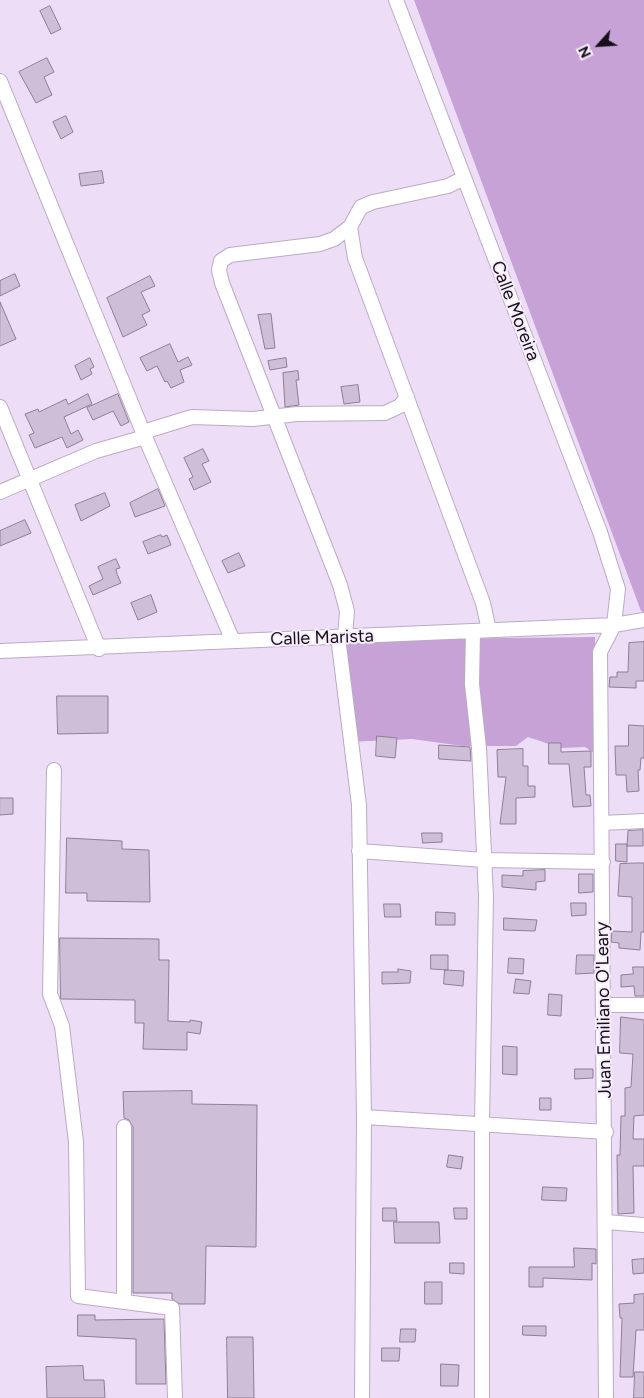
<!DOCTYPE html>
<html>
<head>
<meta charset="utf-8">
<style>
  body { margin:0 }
  #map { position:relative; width:644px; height:1398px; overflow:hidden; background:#eeddf6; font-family:Figtree,sans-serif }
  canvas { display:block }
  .north { position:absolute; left:574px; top:20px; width:50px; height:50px; -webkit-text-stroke:4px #f7edfc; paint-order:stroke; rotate:244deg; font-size:14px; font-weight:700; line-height:20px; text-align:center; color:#161018 }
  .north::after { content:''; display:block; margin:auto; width:18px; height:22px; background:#161018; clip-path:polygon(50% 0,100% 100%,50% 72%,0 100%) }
</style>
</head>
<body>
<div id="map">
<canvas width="644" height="1398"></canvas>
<div class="north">N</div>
</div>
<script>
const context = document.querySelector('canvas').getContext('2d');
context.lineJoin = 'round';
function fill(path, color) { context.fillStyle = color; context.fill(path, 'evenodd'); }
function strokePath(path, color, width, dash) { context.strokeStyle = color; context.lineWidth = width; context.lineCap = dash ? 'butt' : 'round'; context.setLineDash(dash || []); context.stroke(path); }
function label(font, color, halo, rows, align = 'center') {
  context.font = font + ' Figtree,sans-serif'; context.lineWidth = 4; context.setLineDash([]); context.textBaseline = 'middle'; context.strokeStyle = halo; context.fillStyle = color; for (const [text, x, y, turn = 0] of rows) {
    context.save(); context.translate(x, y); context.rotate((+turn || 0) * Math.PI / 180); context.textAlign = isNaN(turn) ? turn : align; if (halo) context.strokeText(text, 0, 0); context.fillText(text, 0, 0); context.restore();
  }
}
fill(new Path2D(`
  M414,0h230v612l-3,-1z
  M595,637l3,119 -13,-9 -24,1 -33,-11 -12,9h-53l-51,-7 -64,3 -8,-102z`), '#c6a2d7');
const building = new Path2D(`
  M50,6l11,23 -10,5 -11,-23z
  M47,58l7,14 -10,5 8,18 -16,8 -17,-31z
  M66,116l7,16 -12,7 -8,-17z
  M102,171l2,12 -23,3 -2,-12z
  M15,274l5,12 -20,10v-15z
  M150,276l5,10 -14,6 9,19 -8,4 5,10 -24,12 -16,-39z
  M0,302l16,37 -16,7z
  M271,314l4,34 -10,1 -7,-34z
  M170,344l8,18 10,-5 4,8 -12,5 4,12 -13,6 -4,-7 -2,1 -8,-16 -10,5 -7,-13z
  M90,358l4,9 -4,2 2,5 -11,6 -6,-14z
  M286,358l1,9 -17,3 -2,-9z
  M298,371l1,9h-3l3,25 -14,2 -2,-34z
  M358,385l2,17 -16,2 -3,-17z
  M88,394l4,10 -28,13 7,17 7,-4 5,10 -16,8 -5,-11 -27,11 -6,-13 5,-2 -9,-19 13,-5 1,3 27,-13 2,5z
  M118,394l11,28 -8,4 -8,-15 -20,9 -6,-12z
  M203,449l6,12 -7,3 9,18 -17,8 -5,-11 4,-2 -9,-19z
  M158,489l7,17 -30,11 -5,-14z
  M105,493l5,13 -29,15 -6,-16z
  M25,520l6,13 -31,13v-15z
  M161,535l1,2 5,-2 4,10 -23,9 -5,-12z
  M239,553l6,13 -17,7 -6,-12z
  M116,559l4,9 -4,1 1,5 4,9 -28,12 -4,-9 14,-7 -5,-12z
  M151,595l6,17 -19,8 -7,-17z
  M644,642v39h-8v7l-27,-1 1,-10h7v-5h11l1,-29z
  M57,696h51v37l-50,1z
  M629,725l15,1v32h-3l-1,12h-2l1,21 -12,1 -1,-17h-10l-1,-29h13z
  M377,736l20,2 -2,20 -19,-2z
  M549,743h12v9l30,-1v16h-7l2,28h4l1,11 -18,1 -4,-43h-20z
  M439,745l31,2 1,14 -32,-2z
  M523,749v17h5v20h7v11l-19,1v26h-16l6,-47h-8l-1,-27z
  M0,798h13v16l-13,1z
  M643,830v16h-16l1,-15z
  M422,833h20v9l-19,1z
  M67,838l55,3v8l27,1 1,52 -63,-1v-8h-21z
  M616,844h11v18l-11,-1z
  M637,863h7v69h-3l-1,18 -21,-2v-5l-8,-1 1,-11 20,1v-35l-14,-1 2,-32z
  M545,870v11l-9,1v8l-34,-3v-12l21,1v-5z
  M579,874h14v18l-14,1z
  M571,903h15v12l-14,1z
  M384,904h16l1,13h-16z
  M436,912l19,1v12h-19z
  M504,918l33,2 -2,11 -31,-1z
  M60,938l99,1v21h10l-1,61 22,1v-2l12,2 -2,12 -13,-2v18l-44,-1 1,-26h-9v-23l-74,-1z
  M431,955h17v15l-17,-1z
  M577,955h17v18l-18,1z
  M509,958l15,1 -1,15 -15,-1z
  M633,967h11v29h-9l-1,-10 -13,1v-12l12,-1z
  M398,969l13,2 -1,12 -28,1v-12h16z
  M445,970l19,1 -1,15 -19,-2z
  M516,979l15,2 -2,13 -15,-1z
  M549,994l13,1 -1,21 -13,-1z
  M621,1017l23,3v95l-10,1 -1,23h11v27h-11l1,47 -16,1 -1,-59h3l1,-39h4v-28l6,-1 2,-33 -13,-1z
  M503,1046l14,1v28l-14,-1z
  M575,1069h18v9l-18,1z
  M192,1091v13l65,1 -1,142 -50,-1 -1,58h-25l-8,-5v-6h-39v-166l-4,-7 -5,-2 -1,-26z
  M540,1098h11v12h-11z
  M449,1155l14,2 -2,12 -14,-2z
  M543,1187l24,1 -1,13 -24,-1z
  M383,1208h13l1,13h-14z
  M454,1208h13v11h-12z
  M394,1222h45l1,21h-45z
  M574,1248l22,1v15l-4,-1v17l-49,-2v9h-14v-20h45z
  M644,1259v14l-11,1 -1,-14z
  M450,1263h14v11l-14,-1z
  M425,1282h17v22h-17z
  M644,1294v36h-8l-3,47h-13l2,-59h-2l-1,-14 15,-1v-8z
  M78,1315h17v5l69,-1 2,65h-30v-45l-58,-3z
  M523,1326h23v10l-23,-1z
  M401,1329h15l-1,13h-15z
  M227,1337h26l1,61h-26z
  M382,1348h18l-1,13h-17z
  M441,1364l18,1 -1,21h-17z
  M83,1366l1,14h20l1,18h-58l-1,-31z
  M635,1372h9v26h-10z`);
fill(building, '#cebed7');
strokePath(building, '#8d7f95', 1);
const minor = new Path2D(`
  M396,0l204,532 18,57 -4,36 -14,27 6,746
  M0,81l145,356 88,204
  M464,178l-16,8 -75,16 -12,5 -11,20 5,31 128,345 6,27
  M0,407l99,242
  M143,432l49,-15 61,2 44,-5 88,-1 15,-7 7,-9
  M0,492l96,-41 49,-14
  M473,631l-1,53 7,64 7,148 -4,228v274
  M338,637l21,168 5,312 -2,281
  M345,637l2,-26 -7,-26 -118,-302 -3,-13 2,-9 9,-6 90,-11 14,-5 16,-12
  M0,651l614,-26 30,-5
  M54,770l-4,224 12,32 14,116 2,154 94,12 3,90
  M602,823l42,-2
  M359,851l125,9 119,2
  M604,1005h40
  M364,1117l242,15
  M124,1127v175
  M606,1222l38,3`);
strokePath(minor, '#baabc3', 16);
strokePath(minor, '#fff', 14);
label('18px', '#161018', '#f7edfc', [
  ["Calle Moreira",515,311,69],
  ["Calle Marista",322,638,-2],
  ["Juan Emiliano O'Leary",604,1010,-91]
]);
</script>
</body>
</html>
